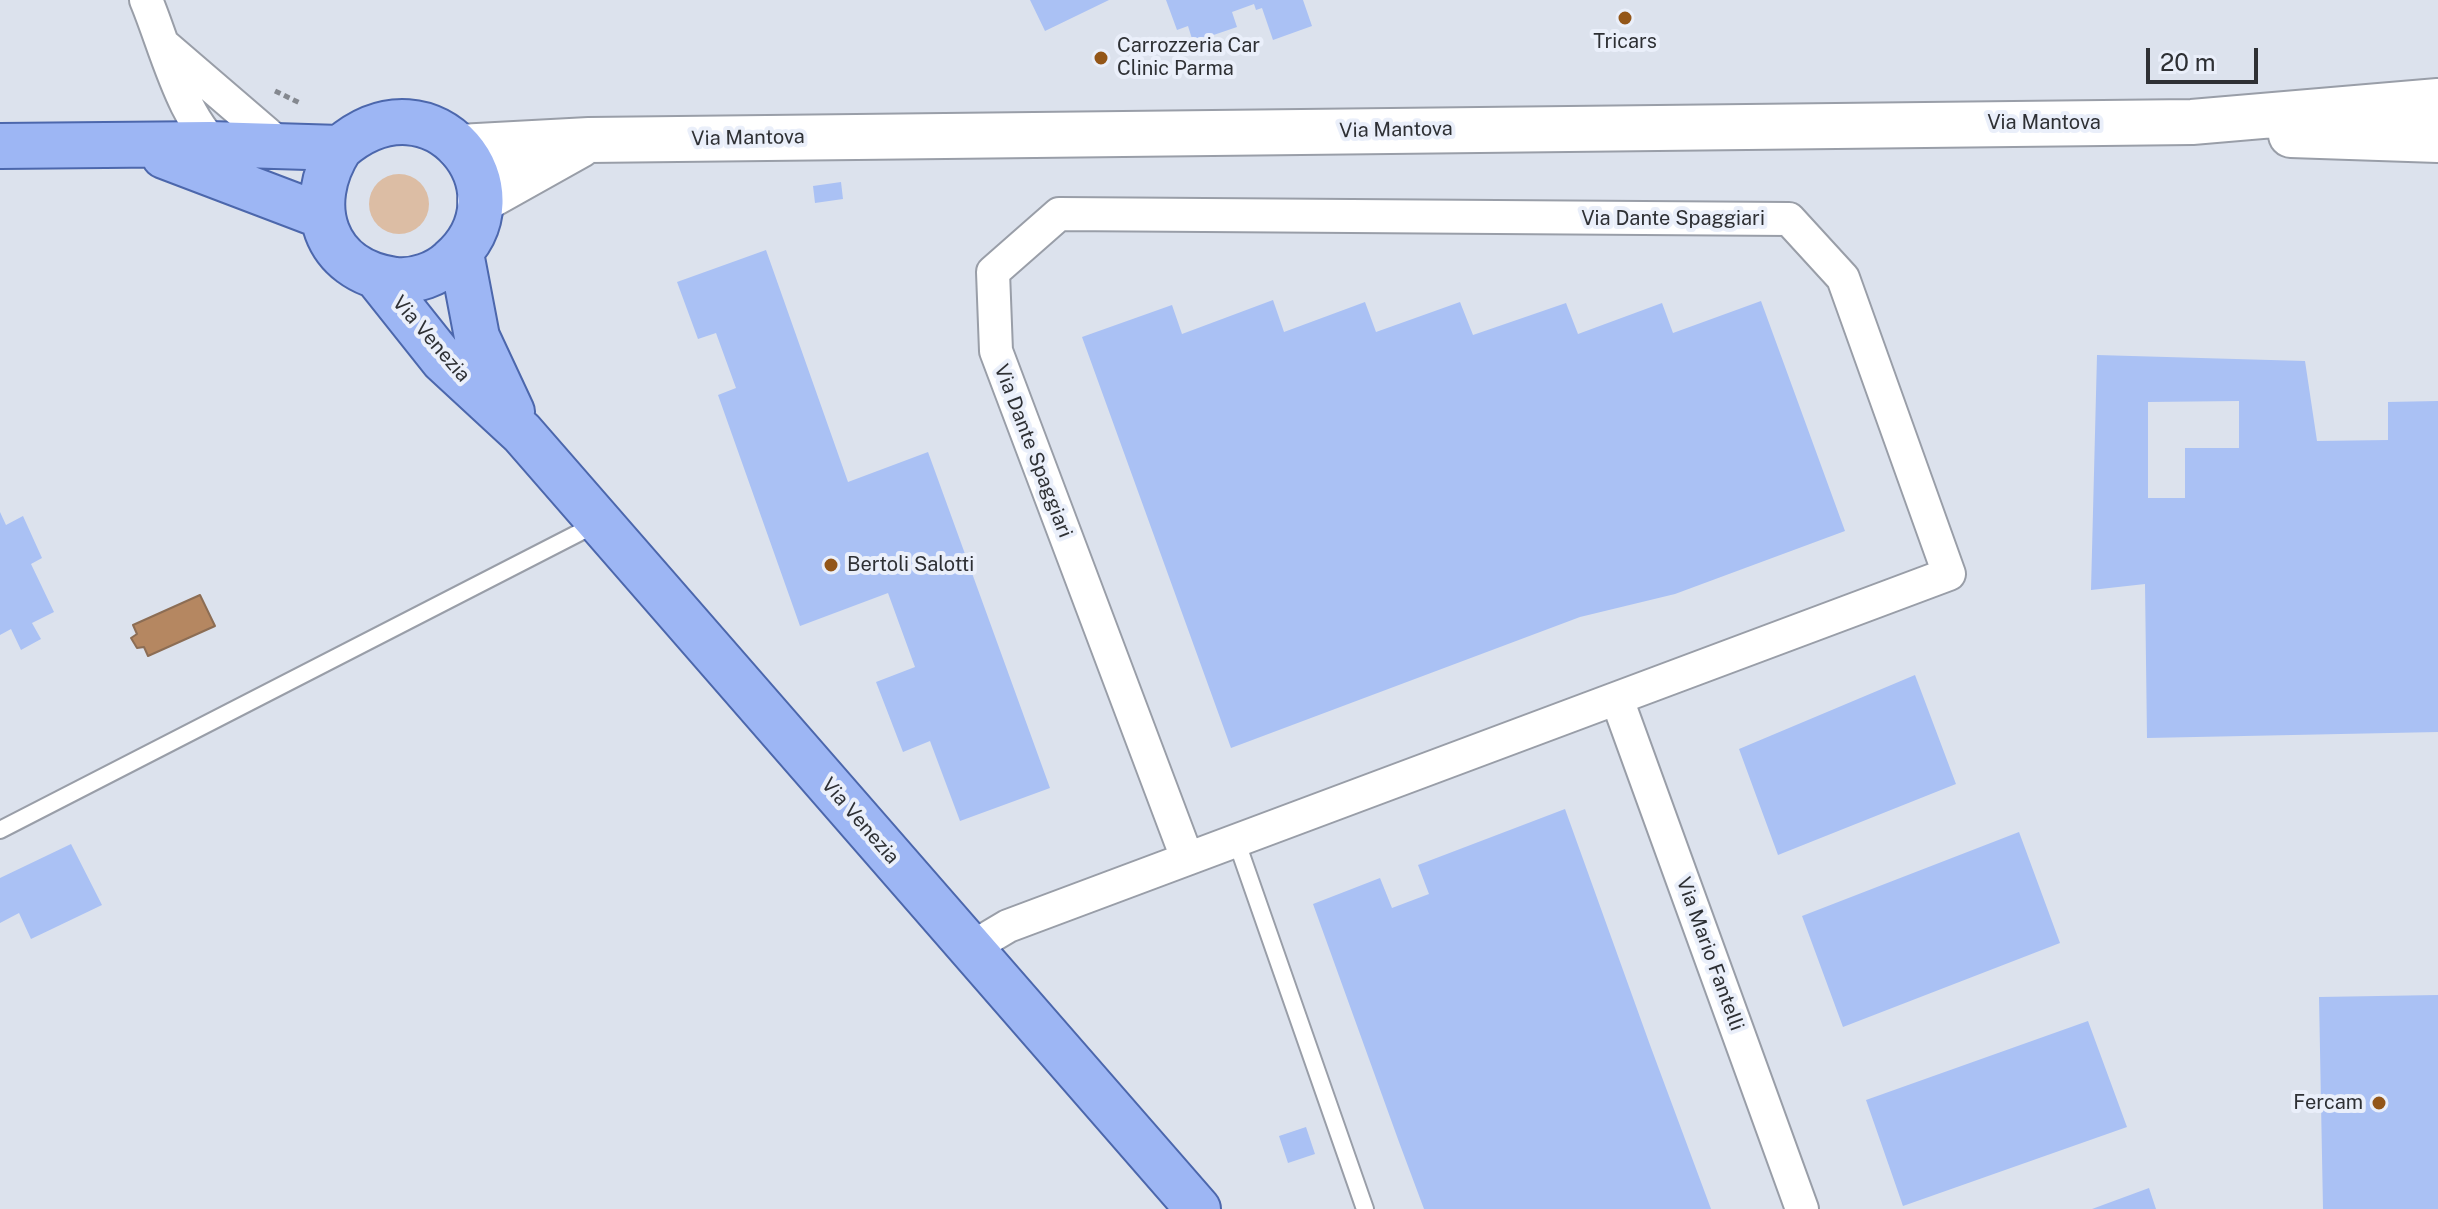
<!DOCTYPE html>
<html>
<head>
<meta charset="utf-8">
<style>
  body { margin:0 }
  #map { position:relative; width:2438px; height:1209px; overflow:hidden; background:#dce2ed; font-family:"Public Sans",sans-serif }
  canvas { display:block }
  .scale { position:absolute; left:2146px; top:48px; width:112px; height:36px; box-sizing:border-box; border:4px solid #2e3034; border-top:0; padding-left:10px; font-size:24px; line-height:28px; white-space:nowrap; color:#2e3034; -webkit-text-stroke:6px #eaeffa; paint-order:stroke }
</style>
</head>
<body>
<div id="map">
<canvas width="2438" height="1209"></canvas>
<div class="scale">20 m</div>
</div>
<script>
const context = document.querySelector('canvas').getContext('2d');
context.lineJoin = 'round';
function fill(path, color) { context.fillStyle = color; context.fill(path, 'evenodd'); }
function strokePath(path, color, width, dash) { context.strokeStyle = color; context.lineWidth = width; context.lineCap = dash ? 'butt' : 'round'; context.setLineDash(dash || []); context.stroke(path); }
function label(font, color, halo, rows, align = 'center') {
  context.font = font + ' "Public Sans",sans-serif'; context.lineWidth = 8; context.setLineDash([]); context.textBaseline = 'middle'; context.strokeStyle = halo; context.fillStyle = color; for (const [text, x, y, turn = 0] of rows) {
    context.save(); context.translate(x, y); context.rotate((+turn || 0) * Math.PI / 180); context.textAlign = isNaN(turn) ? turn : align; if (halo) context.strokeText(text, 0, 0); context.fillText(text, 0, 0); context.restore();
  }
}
fill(new Path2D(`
  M369 204a30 30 0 1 1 60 0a30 30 0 1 1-60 0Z`), '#dcbda4');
const water = new Path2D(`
  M200,595l15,31 -67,30 -4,-9 -7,1 -6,-10 6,-4 -4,-9z`);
fill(water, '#b58761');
strokePath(water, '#8c6d54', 2);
fill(new Path2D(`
  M1030,0h79l-64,31z
  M1166,0h137l9,26 -39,14 -11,-32 -6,2 -2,-6 -22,8 5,15 -44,15 -5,-16 -11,4z
  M841,182l2,17 -28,4 -2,-17z
  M766,250l82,232 80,-30 122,336 -90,33 -30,-80 -27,11 -27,-70 39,-15 -27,-74 -88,33 -82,-231 18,-7 -20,-55 -18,6 -21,-57z
  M1273,300l11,32 81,-30 11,30 84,-30 13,33 93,-32 12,31 84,-31 11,30 88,-32 84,230 -170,63 -95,23 -349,131 -149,-411 90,-32 10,29z
  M2097,355l208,6 12,80 71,-1v-38l50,-1v331l-291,6 -2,-154 -54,6zM2239,401v47h-54v50h-37v-96z
  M0,512l6,13 17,-9 19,42 -11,6 23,48 -22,11 9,16 -20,11 -10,-21 -11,6z
  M1915,675l41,109 -178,71 -39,-106z
  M1565,809l85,236 61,164h-287l-25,-67 -86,-238 67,-26 12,30 37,-14 -11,-29z
  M2019,832l41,111 -217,84 -41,-111z
  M71,844l31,61 -71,34 -12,-26 -19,10v-45z
  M2438,995v214h-115l-4,-212z
  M2088,1021l39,106 -224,79 -37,-106z
  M1306,1127l9,27 -27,9 -9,-27z
  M2149,1188l7,21h-64z`), '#aac1f4');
const lane = new Path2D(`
  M0,830l598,-307
  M1236,840l129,369`);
const street = new Path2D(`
  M146,0c20,47 37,126 80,154
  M166,47l114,98
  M1617,699l185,510
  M971,948l37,-22 941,-352 -106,-296 -54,-59 -730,-5 -66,58 3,79 191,507`);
const secondary = new Path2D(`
  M2291,135l147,5
  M459,147l130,-7 1603,-18 246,-21
  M480,201l100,-56`);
const primary = new Path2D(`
  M0,146l210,-2 130,4c93,-80 191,44 111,113 -14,13 -36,21 -56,19 -72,-10 -91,-76 -55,-132
  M164,156l158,60
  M461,253l16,84 35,75
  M377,277l66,83 79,73 676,776`);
strokePath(lane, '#999ea8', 20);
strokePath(street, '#999ea8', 36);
strokePath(secondary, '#999ea8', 48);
strokePath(primary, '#4c67ac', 48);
strokePath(new Path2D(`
  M275,91l27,13`), '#84888f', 5, [6, 4]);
strokePath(lane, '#fff', 16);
strokePath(street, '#fff', 32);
strokePath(secondary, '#fff', 44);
strokePath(primary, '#9db6f4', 44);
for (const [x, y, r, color] of [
  [1625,18,8,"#935618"],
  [1101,58,8,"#935618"],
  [831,565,8,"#935618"],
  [2379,1103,8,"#935618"]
]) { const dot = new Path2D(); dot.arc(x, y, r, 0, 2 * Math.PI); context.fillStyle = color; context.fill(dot); strokePath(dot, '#eaeffa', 3); }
label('20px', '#2e3034', '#eaeffa', [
  ["Tricars",1625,42,"center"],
  ["Carrozzeria Car",1117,46],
  ["Clinic Parma",1117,69],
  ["Bertoli Salotti",847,565],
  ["Fercam",2363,1103,"right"]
], 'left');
label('20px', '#2e3034', '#eaeffa', [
  ["Via Mantova",2044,123],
  ["Via Mantova",1396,130,-1],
  ["Via Mantova",748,138,-1],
  ["Via Dante Spaggiari",1673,219],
  ["Via Venezia",431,339,49],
  ["Via Dante Spaggiari",1033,451,69],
  ["Via Venezia",860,821,49],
  ["Via Mario Fantelli",1710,954,70]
]);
</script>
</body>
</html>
